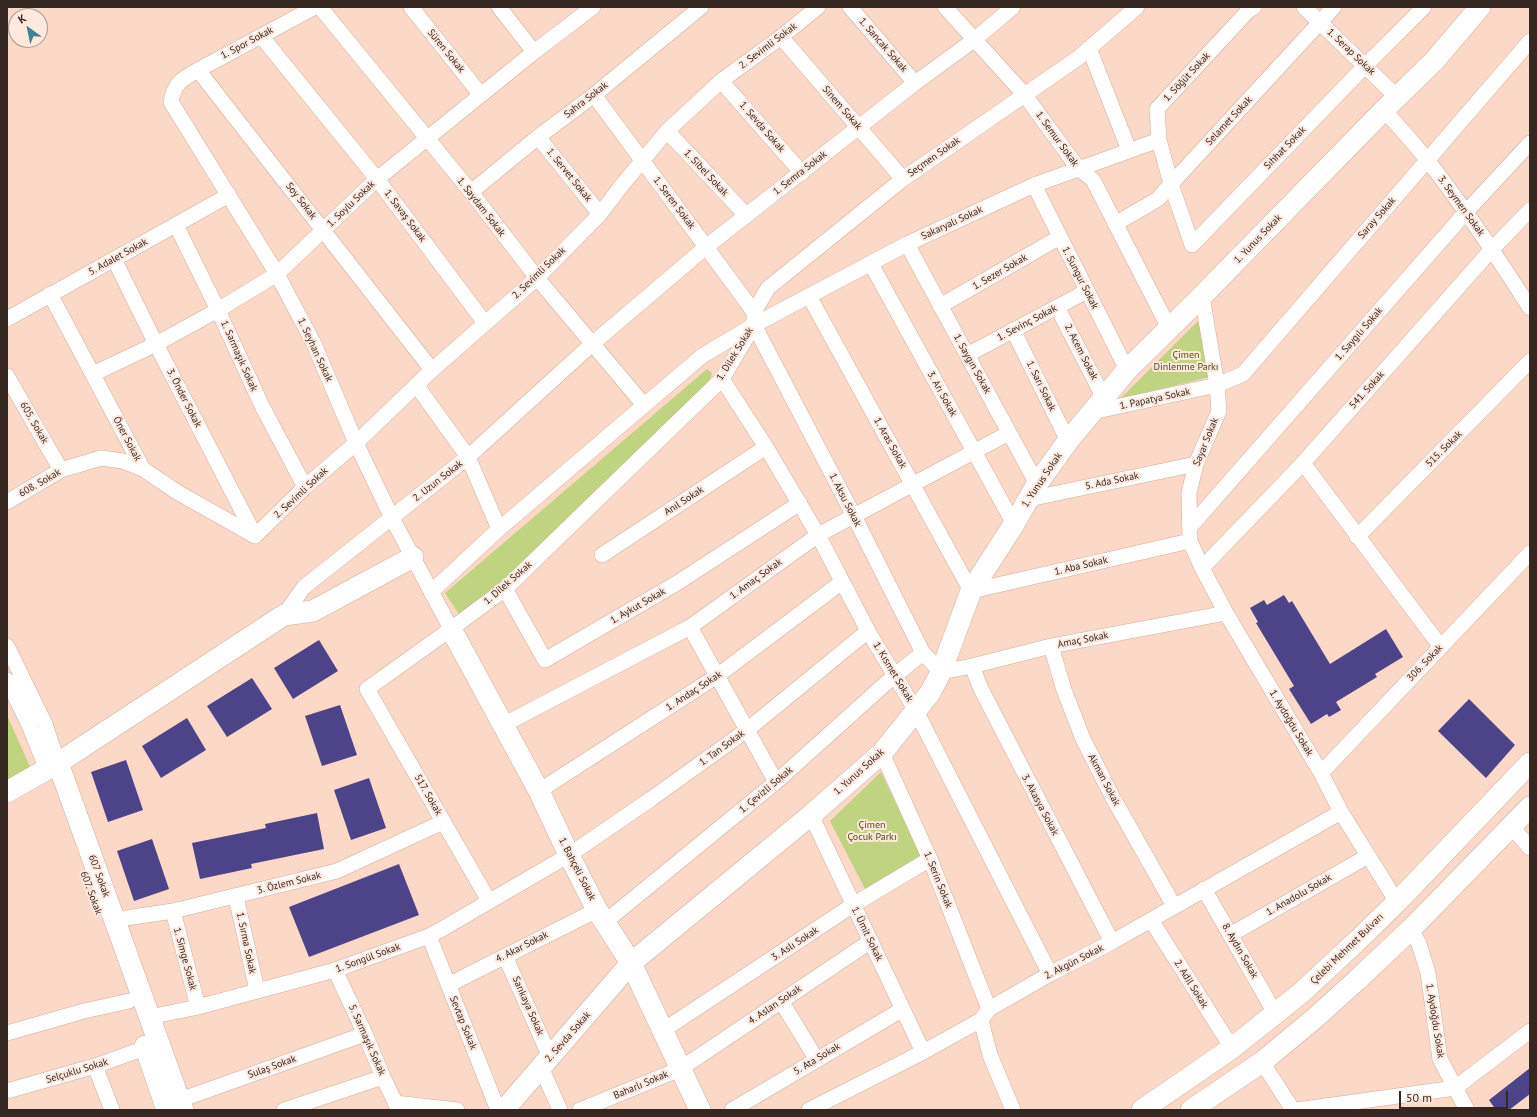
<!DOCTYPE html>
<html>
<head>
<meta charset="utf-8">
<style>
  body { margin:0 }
  #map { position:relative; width:1537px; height:1117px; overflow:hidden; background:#fcd8c6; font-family:"PT Sans",sans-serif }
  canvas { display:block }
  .frame { position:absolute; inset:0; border:8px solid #342720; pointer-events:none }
  .north { position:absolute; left:8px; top:8px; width:40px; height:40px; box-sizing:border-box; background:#ffe9de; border:1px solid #ae9b92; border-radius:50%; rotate:327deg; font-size:11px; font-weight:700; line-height:16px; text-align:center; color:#342720 }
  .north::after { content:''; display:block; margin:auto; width:14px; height:18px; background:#3f8193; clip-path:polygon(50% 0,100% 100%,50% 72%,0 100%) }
  .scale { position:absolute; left:1399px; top:1091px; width:109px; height:18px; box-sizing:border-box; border:2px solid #342720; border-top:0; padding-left:5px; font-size:12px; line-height:14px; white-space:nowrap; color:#342720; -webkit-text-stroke:3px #ffe9de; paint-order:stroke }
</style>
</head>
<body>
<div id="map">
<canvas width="1537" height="1117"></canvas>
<div class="frame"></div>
<div class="north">K</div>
<div class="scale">50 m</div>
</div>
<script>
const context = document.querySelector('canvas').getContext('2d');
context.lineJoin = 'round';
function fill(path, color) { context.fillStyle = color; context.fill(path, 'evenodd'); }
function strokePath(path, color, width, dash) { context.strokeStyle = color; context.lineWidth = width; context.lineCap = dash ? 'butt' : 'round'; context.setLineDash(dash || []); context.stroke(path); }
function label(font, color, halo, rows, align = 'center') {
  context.font = font + ' "PT Sans",sans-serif'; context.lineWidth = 4; context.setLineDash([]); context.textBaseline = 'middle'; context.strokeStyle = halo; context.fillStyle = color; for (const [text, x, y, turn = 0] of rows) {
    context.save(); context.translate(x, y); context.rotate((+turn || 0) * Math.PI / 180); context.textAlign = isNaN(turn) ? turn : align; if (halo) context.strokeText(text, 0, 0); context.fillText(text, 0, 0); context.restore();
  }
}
fill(new Path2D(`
  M1200,319l9,58 -89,22z
  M707,369l5,4 -3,10 -168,165 -81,68 -15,-23z
  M7,715l24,54 -24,13z
  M881,772l40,85 -56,32 -35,-68z`), '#bfd380');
fill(new Path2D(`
  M1284,595l5,8 3,-2 38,63 56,-35 17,28 -28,17 2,3 -41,25 5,8 -12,7 -2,-3 -16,10 -22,-35 5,-3 -38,-63 2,-1 -8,-14 14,-8 3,5z
  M319,640l19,31 -45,28 -19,-31z
  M252,678l20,31 -45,28 -20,-31z
  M1469,699l46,46 -29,33 -48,-47z
  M340,705l17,50 -35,11 -17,-50z
  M187,718l19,32 -45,28 -19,-32z
  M126,760l17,50 -35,12 -17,-50z
  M369,778l17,50 -35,12 -17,-50z
  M317,813l7,36 -73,15 1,4 -52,11 -8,-36 74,-15 -1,-4z
  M152,839l17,50 -35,12 -17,-50z
  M399,864l20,51 -110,42 -20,-50z
  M1530,1068v26l-21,16h-13l-7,-10z`), '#4d4389');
const street = new Path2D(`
  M315,7l-117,63c-16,9 -24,13 -27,32l106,172 37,70 42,99 36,75 59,111
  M320,7l151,185 66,86 107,127
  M411,7l70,88
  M499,7l35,45
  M850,7l65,76
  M945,7l79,87 54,74 15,12 76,148
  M1254,7l-6,4 -91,98 2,31 12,44 21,61 173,-179 59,-59
  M1304,7l93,90
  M261,36l116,143 108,144
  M781,37l122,142
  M1089,48l40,102
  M198,70l234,300
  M721,81l81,92
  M594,95l160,217
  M1384,110c15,17 30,33 44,51 37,47 70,97 102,147
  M667,131l79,84
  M538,137l62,77
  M1034,185l93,185
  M471,192l67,-55 56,-42 107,-88
  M1115,224l43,-25 13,-15 163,-177
  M176,225l42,85 44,96 43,81
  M907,244l130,240
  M114,259l42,85 99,192
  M871,264l143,260
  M50,294l93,175 34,23 78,44
  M809,296l162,295 219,-50
  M1202,296l15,89 2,26 -23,53 -7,29 1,48 12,27 24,45 95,160 20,39 56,90
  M940,306l120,-69
  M1057,307l47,91
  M7,319l222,-124
  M754,325l100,191 69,137 18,19 31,-6 79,-20 175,-33
  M1013,330l55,111
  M967,355l120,-64
  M93,374l63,-30 62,-34 59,-36 100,-95 157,-127 59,-45
  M7,376l54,94
  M722,379l44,68 52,88 50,96 48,80 134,263
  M417,386l51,71 31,72
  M1092,412l125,-27 26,-11 287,-333
  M1303,463l138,184
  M1029,499l167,-35
  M7,502l54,-32 40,-12 22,3 20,8
  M1190,527l276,-315 64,-69
  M255,536l50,-49 51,-44 76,-73 105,-92 63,-64 22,-29 45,-54 54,-50 60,-44 37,-30
  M1357,537l173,-176
  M602,555l164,-108
  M1202,568l101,-105 189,-214 38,-39
  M505,589l40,71 132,-77 123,-80
  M431,592l68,-63 203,-173 52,-31 153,-81 127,-59 125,-45
  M284,615l20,-28 164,-130 124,-113 114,-97 209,-164 59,-43 39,-33
  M690,627l86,155
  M7,646l38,78 13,39
  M1051,646l13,44 19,49 30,59 61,108
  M972,666l9,23 131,253
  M7,680l22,45 18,45
  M503,725l187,-98 128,-92 191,-102
  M882,753l48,106 59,150
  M1321,773l209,-220
  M539,791l178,-115 125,-94
  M811,815l112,237
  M1511,826l19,22
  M1204,889l71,124
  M236,897l21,93
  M489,901l-122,-212 84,-60 54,-40 217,-210 32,-54v-13l14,-24 135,-109 175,-121 59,-51
  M173,911l25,96
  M126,918l47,-7 164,-40 106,-49
  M1151,920l81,128
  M605,922l171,-140 118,-106 29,-23
  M1411,929l8,15 9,29 12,86 27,51
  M1230,935l138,-79
  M429,936l69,174
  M505,956l45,101
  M335,970l30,64 18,43 16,33
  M448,985l149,-75
  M781,1001l36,59
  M150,1017l48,-10 137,-37 94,-34 13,-7 127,-74 82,-56 96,-69 121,-99
  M981,1020l9,35 23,55
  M662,1031l191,-126 77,-46
  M7,1033l77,-22 45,-10
  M1262,1062l31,48
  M95,1066l17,44
  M541,1067l19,43
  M7,1091l88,-25 50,-18
  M180,1100l185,-66
  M395,1103l62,7
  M284,1110l99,-33
  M580,1110l100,-41 191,-128
  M732,1110l171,-101
  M809,1110l114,-58 58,-32 8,-11 61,-35 62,-32 229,-130
  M1297,1110l158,-22 75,-57`);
const secondary = new Path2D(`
  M451,629l88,162 30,64 28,55 34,53 69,147
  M58,763l125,347
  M7,792l51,-29 226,-148 29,-4 100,-54
  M145,1046l22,64
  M504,1110l127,-147 180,-148 71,-62 48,-60 11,-21 30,-81 43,-67 23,-40 31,-43 59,-71 75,-74 182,-186 51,-50 45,-53
  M1142,1110l90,-62 69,-55 56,-52 40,-39 133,-139
  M1191,1110l71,-48 53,-44 41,-37 55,-52 119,-122`);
strokePath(street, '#cfad9b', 16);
strokePath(secondary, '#cfad9b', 22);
strokePath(street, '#fff', 15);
strokePath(secondary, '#fff', 21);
label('10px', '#342720', '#ffe9de', [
  ["1. Spor Sokak",247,43,-28],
  ["1. Sancak Sokak",883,45,49],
  ["2. Sevimli Sokak",768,46,-37],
  ["Süren Sokak",446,51,51],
  ["1. Serap Sokak",1351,52,44],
  ["1. Söğüt Sokak",1187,77,-47],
  ["Sahra Sokak",586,100,-38],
  ["Sinem Sokak",842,108,49],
  ["Selamet Sokak",1229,121,-47],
  ["1. Sevda Sokak",762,127,49],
  ["1. Semur Sokak",1057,139,54],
  ["Sıhhat Sokak",1285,148,-46],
  ["Seçmen Sokak",934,157,-35],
  ["1. Sibel Sokak",706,173,47],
  ["1. Semra Sokak",800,173,-38],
  ["1. Servet Sokak",569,175,51],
  ["Soy Sokak",301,201,52],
  ["1. Seren Sokak",674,203,53],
  ["1. Soylu Sokak",351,204,-44],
  ["3. Seymen Sokak",1461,206,54],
  ["1. Saydam Sokak",481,207,52],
  ["1. Savaş Sokak",405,216,53],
  ["Saray Sokak",1377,218,-49],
  ["Sakaryalı Sokak",952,223,-25],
  ["1. Yunus Sokak",1258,239,-46],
  ["5. Adalet Sokak",118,257,-29],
  ["1. Sezer Sokak",1000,272,-30],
  ["2. Sevimli Sokak",539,273,-44],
  ["1. Sungur Sokak",1080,278,63],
  ["1. Sevinç Sokak",1027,323,-28],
  ["1. Saygılı Sokak",1359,334,-49],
  ["1. Seyhan Sokak",315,350,65],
  ["2. Acem Sokak",1081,352,63],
  ["1. Dilek Sokak",735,354,-58],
  ["1. Sarmaşık Sokak",239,356,66],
  ["1. Saygın Sokak",972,364,61],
  ["1. Sarı Sokak",1041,386,64],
  ["541. Sokak",1367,390,-48],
  ["3. Arı Sokak",942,394,61],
  ["3. Önder Sokak",184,398,63],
  ["1. Papatya Sokak",1155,399,-12],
  ["605. Sokak",34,423,60],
  ["Öner Sokak",127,439,62],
  ["Sayar Sokak",1206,442,-68],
  ["1. Aras Sokak",890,443,61],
  ["515. Sokak",1444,449,-45],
  ["1. Yunus Sokak",1042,480,-56],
  ["2. Uzun Sokak",438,481,-38],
  ["5. Ada Sokak",1112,481,-12],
  ["608. Sokak",40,483,-30],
  ["2. Sevimli Sokak",301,493,-43],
  ["1. Aksu Sokak",845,500,63],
  ["Anıl Sokak",684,501,-33],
  ["1. Aba Sokak",1081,566,-13],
  ["1. Amaç Sokak",756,579,-36],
  ["1. Dilek Sokak",508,583,-41],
  ["1. Aykut Sokak",638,606,-30],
  ["Amaç Sokak",1083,640,-11],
  ["306. Sokak",1425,663,-46],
  ["1. Kısmet Sokak",893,672,59],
  ["1. Andaç Sokak",694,691,-33],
  ["1. Aydoğdu Sokak",1291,723,59],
  ["1. Tan Sokak",722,748,-36],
  ["1. Yunus Sokak",859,772,-42],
  ["Akman Sokak",1104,780,62],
  ["1. Çevizli Sokak",766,790,-40],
  ["517. Sokak",428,795,60],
  ["3. Akasya Sokak",1040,805,62],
  ["1. Bahçeli Sokak",577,869,63],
  ["607 Sokak",99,876,70],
  ["1. Serin Sokak",938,880,68],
  ["3. Özlem Sokak",289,883,-14],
  ["607. Sokak",91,893,70],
  ["1. Anadolu Sokak",1299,895,-30],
  ["1. Ümit Sokak",867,934,64],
  ["1. Sırma Sokak",246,943,78],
  ["3. Aslı Sokak",795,944,-33],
  ["4. Akar Sokak",522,947,-27],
  ["Çelebi Mehmet Bulvarı",1347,949,-44],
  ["8. Aydın Sokak",1240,951,60],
  ["1. Songül Sokak",368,958,-20],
  ["1. Simge Sokak",185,959,75],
  ["2. Akgün Sokak",1074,962,-27],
  ["2. Adil Sokak",1191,984,58],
  ["4. Aslan Sokak",775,1005,-34],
  ["Sarıkaya Sokak",528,1006,66],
  ["1. Aydoğdu Sokak",1435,1021,81],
  ["Sevtap Sokak",463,1023,68],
  ["2. Sevda Sokak",568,1037,-49],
  ["5. Sarmaşık Sokak",367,1040,66],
  ["5. Ata Sokak",817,1059,-31],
  ["Sulaş Sokak",272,1067,-20],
  ["Selçuklu Sokak",77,1071,-17],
  ["Baharlı Sokak",641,1085,-23]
]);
label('10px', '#434f10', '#ffe9de', [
  ["Çimen",1186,355],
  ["Dinlenme Parkı",1186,367],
  ["Çimen",872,825],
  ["Çocuk Parkı",872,837]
]);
</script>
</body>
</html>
